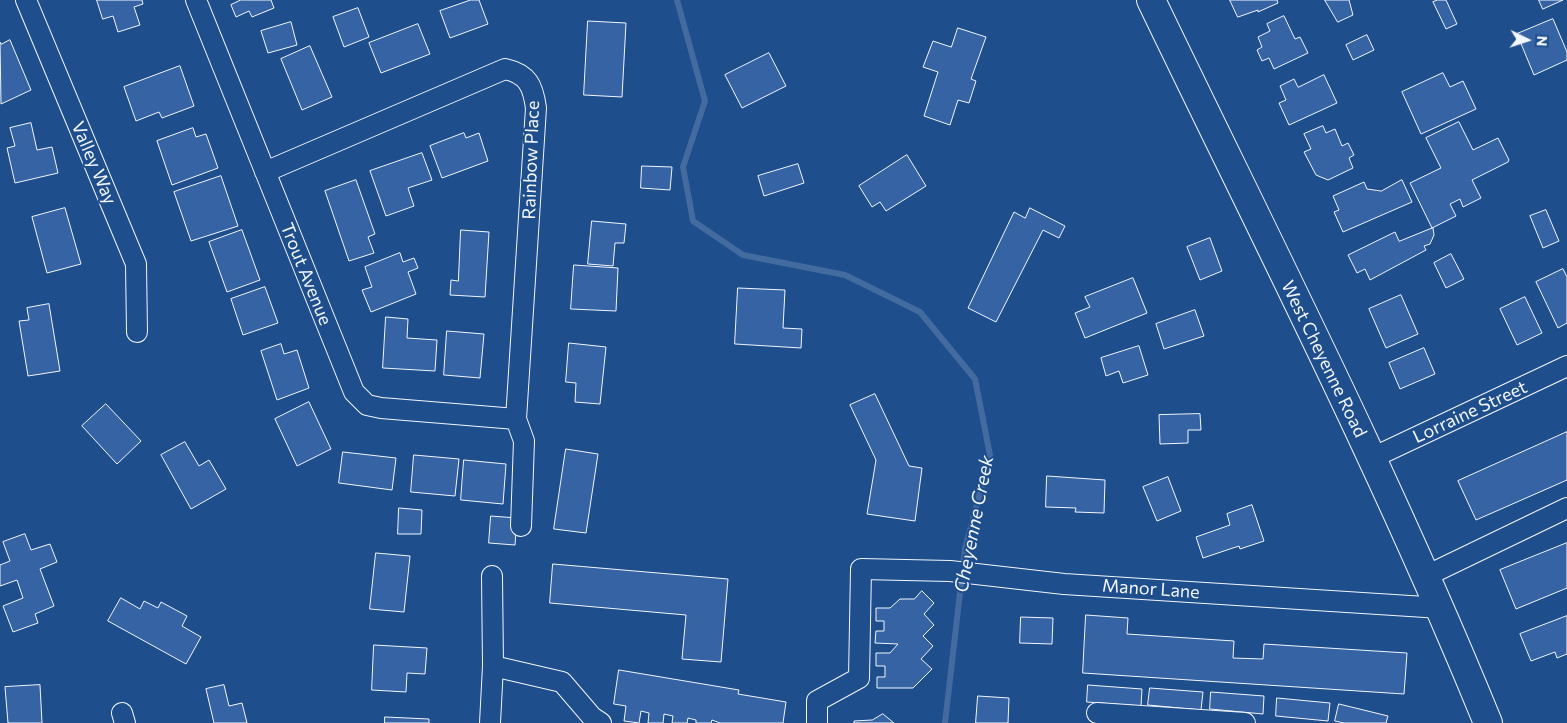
<!DOCTYPE html>
<html>
<head>
<meta charset="utf-8">
<style>
  body { margin:0 }
  #map { position:relative; width:1567px; height:723px; overflow:hidden; background:#1f4e8c; font-family:Commissioner,sans-serif }
  canvas { display:block }
  .north { position:absolute; left:1502px; top:15px; width:50px; height:50px; -webkit-text-stroke:4px #1f4e8c; paint-order:stroke; rotate:94deg; font-size:14px; font-weight:700; line-height:20px; text-align:center; color:#f2f6ff }
  .north::after { content:''; display:block; margin:auto; width:18px; height:22px; background:#f2f6ff; clip-path:polygon(50% 0,100% 100%,50% 72%,0 100%) }
</style>
</head>
<body>
<div id="map">
<canvas width="1567" height="723"></canvas>
<div class="north">N</div>
</div>
<script>
const context = document.querySelector('canvas').getContext('2d');
context.lineJoin = 'round';
function strokePath(path, color, width, dash) { context.strokeStyle = color; context.lineWidth = width; context.lineCap = dash ? 'butt' : 'round'; context.setLineDash(dash || []); context.stroke(path); }
function fill(path, color) { context.fillStyle = color; context.fill(path, 'evenodd'); }
function label(font, color, halo, rows, align = 'center') {
  context.font = font + ' Commissioner,sans-serif'; context.lineWidth = 4; context.setLineDash([]); context.textBaseline = 'middle'; context.strokeStyle = halo; context.fillStyle = color; for (const [text, x, y, turn = 0] of rows) {
    context.save(); context.translate(x, y); context.rotate((+turn || 0) * Math.PI / 180); context.textAlign = isNaN(turn) ? turn : align; if (halo) context.strokeText(text, 0, 0); context.fillText(text, 0, 0); context.restore();
  }
}
strokePath(new Path2D(`
  M677,0l28,101 -22,66 10,54 50,34 102,20 75,37 55,67 15,76 -25,94 -20,174`), '#446ba0', 6);
const building = new Path2D(`
  M97,0h45l1,4 -9,3 6,18 -22,7 -5,-16 -10,3z
  M241,0h30l3,8 -22,9 -3,-6 -13,6 -5,-12z
  M471,0h8l9,24 -38,14 -10,-27z
  M1230,0h47l1,3 -20,9v-2l-20,7z
  M1325,0h24l4,15 -15,7z
  M1438,0h8l11,24 -11,5 -13,-27z
  M1539,0h24l-20,9z
  M358,8l11,29 -25,10 -11,-30z
  M1284,16l11,23 5,-2 8,16 -34,16 -5,-11 -7,3 -5,-11 5,-3 -4,-10 12,-6 -3,-7z
  M1553,19l14,33v8l-33,15 -17,-41z
  M588,21l38,2 -4,74 -38,-2z
  M291,22l6,23 -29,8 -7,-22z
  M418,24l12,30 -49,19 -12,-30z
  M958,28l28,9 -15,42 5,2 -7,22 -11,-3 -8,25 -26,-9 14,-44 -15,-5 10,-26 18,6z
  M1367,35l7,15 -21,10 -7,-15z
  M10,40l21,50 -30,14 -1,-62 1,2z
  M310,46l22,51 -30,13 -21,-51z
  M769,53l17,33 -44,22 -17,-33z
  M180,66l14,40 -32,12 -3,-6 -23,9 -12,-34z
  M1443,73l7,14 13,-6 13,28 -55,25 -19,-42z
  M1324,75l13,28 -48,22 -10,-22 7,-3 -6,-14 14,-7 4,8z
  M1459,122l14,28 25,-12 11,22 -1,2 -36,18 9,18 -18,9 -3,-8 -10,5 6,12 -24,12 -22,-45 31,-15 -15,-30z
  M31,123l6,27 15,-3 6,26 -43,10 -8,-35 8,-2 -5,-18z
  M1323,126l3,7 9,-4 7,17 6,-3 6,12 -5,3 4,10 -25,12 -12,-5 -12,-23 7,-3 -7,-15z
  M193,128l3,9 10,-3 12,34 -46,17 -15,-44z
  M464,133l2,5 13,-5 9,28 -46,17 -12,-32z
  M422,153l10,27 -24,8 6,18 -28,10 -16,-45z
  M907,155l19,31 -40,25 -6,-9 -8,5 -13,-21z
  M798,164l6,19 -40,13 -6,-20z
  M642,166l30,1 -2,23 -29,-2z
  M221,176l17,50 -47,15 -17,-49z
  M356,180l19,54 -7,3 6,16 -25,8 -24,-70z
  M1402,180l10,22 -69,30 -9,-20 5,-2 -6,-14 31,-14 3,7 14,2z
  M65,208l16,56 -34,9 -15,-56z
  M1030,208l35,18 -6,12 -16,-8 -47,92 -28,-14 46,-96 11,6z
  M1546,210l13,31 -16,7 -13,-32z
  M592,221l34,3 -2,19h-9l-2,23 -25,-2z
  M1433,228l1,7 -4,9 -6,2 2,4 -56,30 -5,-11 -8,4 -9,-18 47,-23 4,9z
  M242,230l18,50 -33,12 -18,-50z
  M461,230l28,2 -4,65 -35,-2 1,-15 7,1z
  M1210,238l12,33 -22,9 -13,-33z
  M400,253l3,9 11,-4 4,10 -10,4 8,22 -45,18 -9,-22 10,-3 -7,-20z
  M1451,254l13,25 -18,9 -12,-25z
  M574,265l44,3 -2,43 -45,-2z
  M1563,269l4,8v46l-9,5 -22,-46z
  M1133,278l14,35 -62,25 -10,-25 15,-6 -5,-10z
  M265,287l13,36 -35,12 -12,-36z
  M738,288l47,2 -2,38 19,1 -1,19 -66,-4z
  M1401,295l17,39 -32,14 -17,-39z
  M1525,297l17,36 -25,12 -17,-36z
  M49,304l11,67 -32,5 -9,-55 10,-1 -2,-12z
  M1195,310l9,26 -40,13 -8,-25z
  M386,317l22,2 -1,19 30,2 -2,31 -52,-3z
  M447,331l37,3 -4,44 -36,-3z
  M569,343l37,4 -6,57 -25,-2 1,-19 -10,-1z
  M281,344l3,10 13,-4 12,38 -32,12 -16,-49z
  M1139,346l9,29 -25,8 -4,-12 -13,5 -5,-18z
  M1424,348l11,26 -35,15 -11,-26z
  M875,394l34,72 13,2 -7,53 -48,-7 9,-54 -26,-55z
  M309,402l22,47 -34,17 -22,-47z
  M106,404l35,37 -24,23 -35,-38z
  M1200,414l1,16h-13v13l-28,1 -1,-29z
  M1567,432v48l-91,40 -18,-39z
  M185,442l14,24 10,-6 17,29 -35,20 -30,-54z
  M566,449l32,5 -12,79 -32,-4z
  M343,452l53,6 -4,32 -53,-7z
  M414,455l45,4 -4,37 -44,-4z
  M464,460l42,4 -3,40 -42,-4z
  M1047,476l58,4 -1,33 -29,-1 1,-4 -30,-1z
  M1168,477l13,34 -24,10 -14,-34z
  M1252,505l12,36 -24,8 -1,-3 -36,12 -7,-21 34,-12 -3,-11z
  M399,508l23,2 -1,24h-23z
  M491,516l26,2 -2,27 -26,-2z
  M25,534l6,16 19,-6 7,18 -17,7 14,37 -19,8 3,9 -25,9 -10,-26 20,-8 -6,-18 -17,6v-21l10,-4 -7,-19z
  M1567,543v45l-51,21 -16,-39z
  M376,553l34,3 -6,56 -34,-3z
  M553,564l175,15 -7,83 -39,-3 4,-44 -136,-12z
  M922,591l12,12 -10,11 10,11 -11,11 10,10 -12,13 11,10 -19,19h-36v-11h8v-11h-9v-13h14l8,-9 -23,-1 1,-12h8v-10h-8v-13h14l10,-9h14z
  M121,598l19,11 4,-8 14,7 3,-6 26,14 -5,10 19,11 -15,27 -78,-43z
  M1086,615l42,3 -1,16 107,7 -1,17 30,1 1,-15 143,9 -3,41 -321,-21z
  M1567,616v38l-10,4 -2,-6 -24,9 -11,-27z
  M1021,617l32,1 -1,26 -32,-1z
  M374,645l53,3 -2,26 -18,-1 -1,19 -34,-2z
  M619,670l120,20 -1,4 48,8 -3,21h-63l-8,-3 -1,3h-15v-3l-8,-2 -1,5h-15l1,-7 -9,-2 -1,9h-15l1,-10 -8,-2 -2,12 -15,-2 2,-15 -12,-2z
  M40,685l2,38h-34l-3,-36z
  M224,685l5,21 13,-3 5,20h-33l-8,-34z
  M1088,685l54,4 -1,17 -54,-4z
  M1150,688l53,4 -2,18 -53,-5z
  M1211,692l53,4 -1,18 -53,-5z
  M978,696l31,2 -1,25h-32z
  M1277,698l53,5 -2,18 -52,-5z
  M1339,704l49,12 -2,7h-42l-9,-2z
  M883,714l11,9h-40v-2l18,-1z
  M385,717l44,2v4h-44z`);
fill(building, '#3563a3');
strokePath(building, '#f2f6ff', 1);
const minor = new Path2D(`
  M26,0l110,264 1,68
  M196,0l158,392 13,13 14,3 135,11
  M265,172l240,-103c23,5 28,17 31,39l-20,311 8,22 -3,85
  M1372,458l195,-92
  M1426,576l141,-68
  M493,666l69,16 30,35 9,6
  M122,713l3,10
  M1097,713l148,10
  M490,723l3,-57 -1,-90
  M817,723v-22l42,-23 2,-109 89,2 114,13 377,24`);
const secondary = new Path2D(`
  M1151,0c115,239 237,477 337,723`);
strokePath(minor, '#f2f6ff', 22);
strokePath(secondary, '#f2f6ff', 30);
strokePath(minor, '#1f4e8c', 20);
strokePath(secondary, '#1f4e8c', 28);
label('18px', '#f2f6ff', '#1f4e8c', [
  ["Rainbow Place",531,160,-88],
  ["Valley Way",94,163,67],
  ["Trout Avenue",306,274,68],
  ["West Cheyenne Road",1324,359,64],
  ["Lorraine Street",1470,412,-25],
  ["Manor Lane",1151,589,4]
]);
label('italic 19px', '#f2f6ff', '#1f4e8c', [
  ["Cheyenne Creek",974,524,-79]
]);
</script>
</body>
</html>
